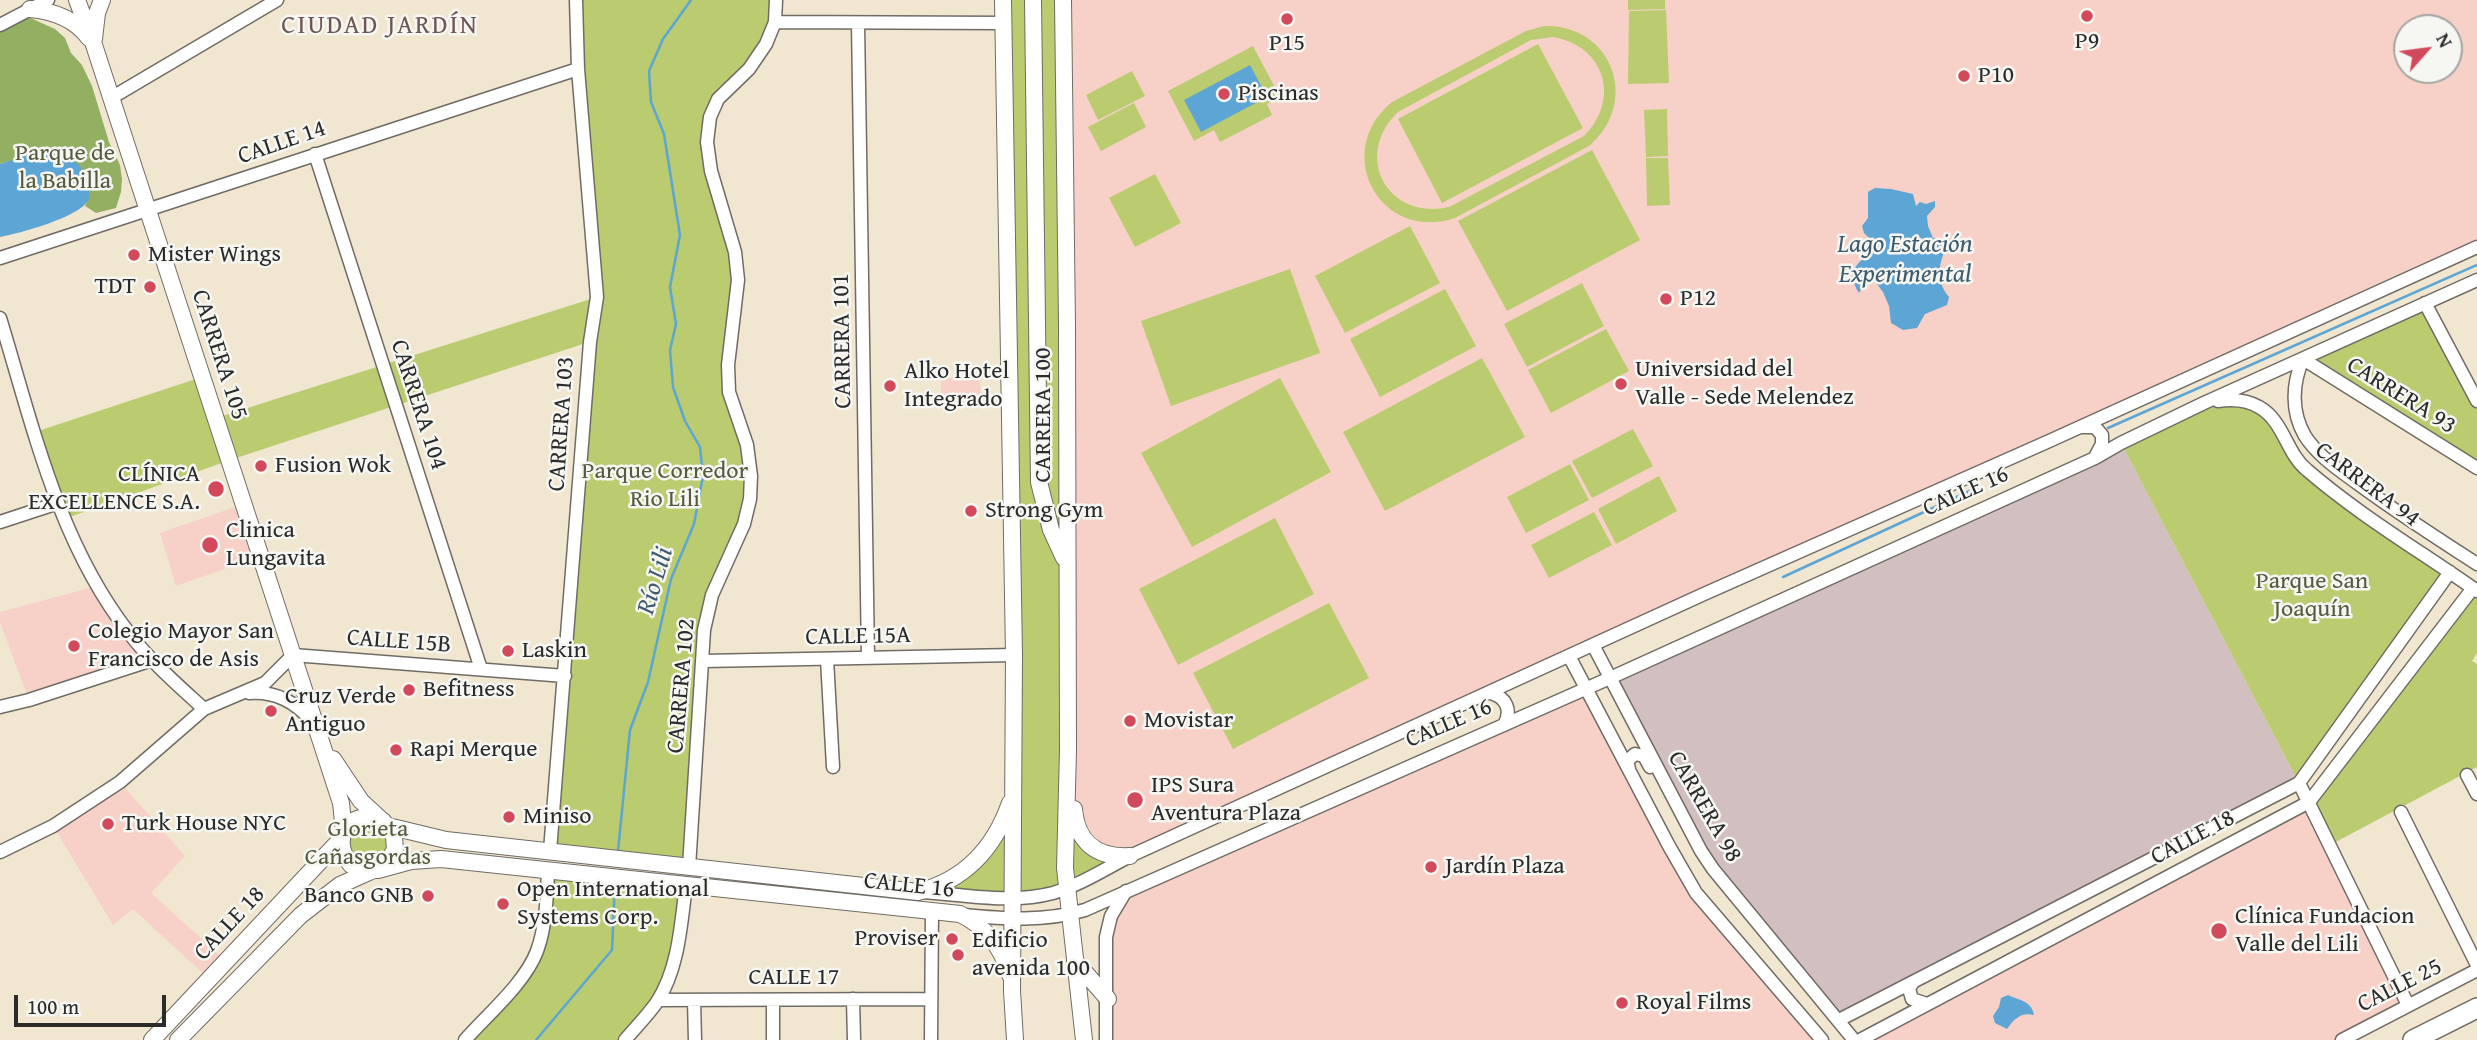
<!DOCTYPE html>
<html>
<head>
<meta charset="utf-8">
<style>
  body { margin:0 }
  #map { position:relative; width:2477px; height:1040px; overflow:hidden; background:#f1e6d0; font-family:"Gentium Book Plus",serif }
  canvas { display:block }
  .north { position:absolute; left:2393px; top:14px; width:70px; height:70px; box-sizing:border-box; background:#f6f6f2; border:2px solid #a5a5a2; border-radius:50%; rotate:62deg; font-size:19px; font-weight:700; line-height:28px; text-align:center; color:#2b2b2b }
  .north::after { content:''; display:block; margin:auto; width:24px; height:32px; background:#d1495b; clip-path:polygon(50% 0,100% 100%,50% 72%,0 100%) }
  .scale { position:absolute; left:14px; top:995px; width:152px; height:32px; box-sizing:border-box; border:4px solid #2b2b2b; border-top:0; padding-left:9px; font-size:21px; line-height:24px; white-space:nowrap; color:#2b2b2b; -webkit-text-stroke:5px #f6f6f2; paint-order:stroke }
</style>
</head>
<body>
<div id="map">
<canvas width="2477" height="1040"></canvas>
<div class="north">N</div>
<div class="scale">100 m</div>
</div>
<script>
const context = document.querySelector('canvas').getContext('2d');
context.lineJoin = 'round';
function fill(path, color) { context.fillStyle = color; context.fill(path, 'evenodd'); }
function strokePath(path, color, width, dash) { context.strokeStyle = color; context.lineWidth = width; context.lineCap = dash ? 'butt' : 'round'; context.setLineDash(dash || []); context.stroke(path); }
function label(font, color, halo, rows, align = 'center') {
  context.font = font + ' "Gentium Book Plus",serif'; context.lineWidth = 5; context.setLineDash([]); context.textBaseline = 'middle'; context.strokeStyle = halo; context.fillStyle = color; for (const [text, x, y, turn = 0] of rows) {
    context.save(); context.translate(x, y); context.rotate((+turn || 0) * Math.PI / 180); context.textAlign = isNaN(turn) ? turn : align; if (halo) context.strokeText(text, 0, 0); context.fillText(text, 0, 0); context.restore();
  }
}
fill(new Path2D(`
  M1063,0h1414v247l-1315,596 -57,11 -31,-39zM2407,28h42v42h-42z
  M980,377v19l-39,1v-19z
  M244,504l17,52 -85,30 -16,-53z
  M97,586l55,74 -123,40 -29,-78v-10z
  M1586,689l99,186 137,165h-716v-103l20,-46z
  M120,782l65,74 -34,37 75,68 -17,18 -76,-70 -20,16 -60,-99z
  M2309,802l99,203 -66,35h-482z`), '#f7d1c7');
fill(new Path2D(`
  M2121,443l178,340 -460,237 -126,-151 -103,-191z`), '#d2bfc0');
fill(new Path2D(`
  M576,0h200l-10,44 -48,55 -11,43 28,110 -7,113 19,80 3,54 -38,96 -23,272 -139,-16 39,-509 -359,118 -166,59 -29,-87 167,-55 14,41 381,-121z
  M1003,0h60l11,815 7,22 49,19 -91,40 -108,-7 34,-18 50,-84z
  M1628,0h37v9l-37,1z
  M1666,10l3,73 -41,1 1,-73z
  M1544,26c68,-2 97,76 45,120l-134,72c-75,25 -124,-66 -63,-116l134,-71zM1553,37c52,9 68,62 31,99l-135,71c-61,14 -97,-51 -51,-95l133,-72z
  M1538,44l45,84 -141,75 -44,-84z
  M1253,46l27,51 -13,7 5,11 -52,27 -6,-12 -20,11 -26,-50z
  M1132,71l13,25 -47,24 -12,-25z
  M1134,103l12,24 -45,24 -13,-24z
  M1667,109l1,47 -22,1 -2,-47z
  M1592,150l48,90 -133,71 -49,-90z
  M1646,158h22l2,47 -23,1z
  M1155,174l26,49 -46,24 -26,-49z
  M1410,226l30,57 -95,50 -30,-57z
  M1290,269l30,84 -149,53 -30,-85z
  M1582,283l22,43 -77,41 -23,-43z
  M1445,289l31,57 -96,51 -30,-58z
  M2425,303l52,98v67l-174,-109z
  M1606,329l23,42 -78,42 -23,-43z
  M1482,358l43,79 -140,74 -42,-79z
  M1280,378l51,94 -139,75 -51,-94z
  M2204,403l55,3 37,51 154,115 -151,211 -178,-340z
  M1633,429l20,37 -61,32 -20,-37z
  M1570,464l19,36 -63,33 -19,-36z
  M1659,476l18,35 -61,33 -18,-35z
  M1594,512l18,33 -63,33 -18,-33z
  M1275,518l39,76 -136,71 -39,-76z
  M2477,591v62l-5,8 5,3v103l-147,78 -21,-43z
  M1329,603l40,75 -136,71 -40,-76z
  M348,825l40,1 1,36 -38,3z
  M548,870l138,15 -18,90 -43,65h-160l72,-90z`), '#bacc6f');
fill(new Path2D(`
  M26,16l29,13 10,9 6,15 11,12 10,21 17,56 11,23 2,14 -1,13 -5,16 -20,5 -11,-7c5,-10 4,-15 1,-26 -8,-35 -53,-20 -80,-18l-6,2v-135z`), '#93b062');
fill(new Path2D(`
  M1250,65l17,32 -66,35 -17,-32z
  M51,154c15,3 30,6 34,22 2,6 6,16 4,22 -4,18 -72,36 -89,39v-73l28,-9z
  M1875,188l16,1 22,5 3,12 4,-4 6,2 9,-3v6l-8,9 1,10 5,12 17,3c-11,19 -16,38 -1,56l-2,8 -22,9 -8,14 -14,2 -12,-7 -2,-17 -6,-14 -9,-12 -7,-1 -8,14c-14,-23 -2,-27 11,-42l-2,-5 2,-7 -6,-6 -2,-7 6,-8v-26z
  M2008,995c12,6 23,5 26,20 -13,-3 -20,4 -27,14l-12,-6 -2,-7 6,-9 2,-9z`), '#5da5d4');
strokePath(new Path2D(`
  M2108,428l369,-163
  M1783,577l191,-88
  M618,851l12,-121 18,-48 23,-103 23,-55 9,-48 -3,-29 -15,-26 -12,-34 -3,-37 6,-26 -6,-37 10,-52 -16,-101 -13,-32 -2,-31 14,-32 28,-39
  M536,1040l76,-90 3,-68`), '#5da5d4', 2.5);
const minor = new Path2D(`
  M775,22l228,1
  M858,23l10,635
  M0,25l48,-25
  M111,98l166,-98
  M315,154l166,515
  M0,258l578,-189
  M2425,303l52,98
  M0,318c33,108 58,224 129,315 22,29 49,52 75,76
  M2303,359c-11,25 -12,53 2,77 13,20 33,33 52,47 39,29 80,55 120,81
  M2303,359l174,109
  M2218,401c14,-2 29,-1 41,6 25,14 27,46 48,63 52,45 113,81 170,121
  M2083,427h12l7,8v9l-7,13
  M0,522l58,-19
  M1593,645l108,206 12,18 141,171
  M1569,656l100,190 27,47 126,147
  M827,659l6,108
  M703,661l311,-6
  M249,693c27,-2 46,9 63,28
  M1490,693c17,4 22,18 14,32
  M0,707l29,-7 123,-40
  M1629,769l-2,-8 8,-7 9,2 6,11
  M2467,775l10,19
  M2299,783l109,222
  M2401,812l76,153
  M550,851l40,-509 7,-45 -19,-228 -2,-69
  M0,852l53,-26 67,-44 84,-73 61,-26 28,-28 272,21
  M689,867l15,-237 8,-35 32,-71 6,-25 1,-23 -4,-31 -18,-53 -1,-27 10,-85 -3,-28 -24,-81 -4,-29 3,-25 8,-18 31,-30 17,-25 9,-22 1,-22
  M924,892c41,3 88,12 129,1 27,-8 52,-24 77,-37l574,-262 343,-152 430,-195
  M963,915c42,4 81,7 122,-5l525,-232 485,-220 26,-15 83,-40 273,-123
  M1913,982l-4,7 3,10 15,5
  M853,999l1,41
  M658,1000l272,-1
  M694,1000l1,40
  M773,1000v40
  M1839,1020l460,-237 151,-211
  M465,1040c23,-26 60,-57 72,-89 9,-24 10,-55 11,-81
  M625,1040c11,-13 23,-25 32,-38 22,-34 24,-79 29,-117
  M931,1040l1,-129
  M1106,1040v-103l5,-21 15,-25
  M1860,1040l449,-238 164,-214
  M2342,1040l135,-70`);
const major = new Path2D(`
  M77,0l17,45 247,758 3,28
  M1003,0l11,655 -2,336 3,49
  M1033,0l6,482 12,48 13,28
  M1063,0l4,325 1,425 -3,118 19,172
  M30,9c23,2 45,10 59,29
  M94,39l3,-26 5,-13
  M333,759l28,42 27,25 6,11 1,13 -11,16 -15,6 -18,-7c-23,-27 0,-59 32,-44
  M1074,809c3,34 23,49 56,47
  M388,826l58,14 472,52c47,-12 76,-43 92,-89
  M378,870l33,-9 30,-2 519,55c25,12 42,34 50,61
  M1075,961l33,38
  M152,1040l189,-201
  M178,1040l123,-125 39,-30 29,-13`);
const highway = new Path2D(`
  M2413,1040l64,-32`);
strokePath(minor, '#706c65', 15);
strokePath(major, '#706c65', 18);
strokePath(highway, '#706c65', 22);
strokePath(minor, '#fff', 12);
strokePath(major, '#fff', 16);
strokePath(highway, '#fff', 19);
for (const [x, y, r, color] of [
  [2087,16,7,"#d1495b"],
  [1287,19,7,"#d1495b"],
  [1964,76,7,"#d1495b"],
  [1224,94,7,"#d1495b"],
  [134,255,7,"#d1495b"],
  [150,287,7,"#d1495b"],
  [1666,299,7,"#d1495b"],
  [1621,384,7,"#d1495b"],
  [890,386,7,"#d1495b"],
  [261,466,7,"#d1495b"],
  [216,489,9,"#d1495b"],
  [971,511,7,"#d1495b"],
  [210,545,9,"#d1495b"],
  [74,646,7,"#d1495b"],
  [508,651,7,"#d1495b"],
  [409,690,7,"#d1495b"],
  [271,711,7,"#d1495b"],
  [1130,721,7,"#d1495b"],
  [396,750,7,"#d1495b"],
  [1135,800,9,"#d1495b"],
  [509,817,7,"#d1495b"],
  [108,824,7,"#d1495b"],
  [1431,867,7,"#d1495b"],
  [428,896,7,"#d1495b"],
  [503,904,7,"#d1495b"],
  [2219,931,9,"#d1495b"],
  [952,939,7,"#d1495b"],
  [958,955,7,"#d1495b"],
  [1622,1003,7,"#d1495b"]
]) { const dot = new Path2D(); dot.arc(x, y, r, 0, 2 * Math.PI); context.fillStyle = color; context.fill(dot); strokePath(dot, '#f6f6f2', 2.5); }
label('24px', '#2b2b2b', '#f6f6f2', [
  ["P9",2087,42,"center"],
  ["P15",1287,44,"center"],
  ["P10",1978,76],
  ["Piscinas",1238,94],
  ["Mister Wings",148,255],
  ["TDT",136,287,"right"],
  ["P12",1680,299],
  ["Universidad del",1635,370],
  ["Valle - Sede Melendez",1635,398],
  ["Alko Hotel",904,372],
  ["Integrado",904,400],
  ["Fusion Wok",275,466],
  ["CLÍNICA",200,475,"right"],
  ["EXCELLENCE S.A.",200,503,"right"],
  ["Strong Gym",985,511],
  ["Clinica",226,531],
  ["Lungavita",226,559],
  ["Colegio Mayor San",88,632],
  ["Francisco de Asis",88,660],
  ["Laskin",522,651],
  ["Befitness",423,690],
  ["Cruz Verde",285,697],
  ["Antiguo",285,725],
  ["Movistar",1144,721],
  ["Rapi Merque",410,750],
  ["IPS Sura",1151,786],
  ["Aventura Plaza",1151,814],
  ["Miniso",523,817],
  ["Turk House NYC",122,824],
  ["Jardín Plaza",1445,867],
  ["Open International",517,890],
  ["Systems Corp.",517,918],
  ["Banco GNB",414,896,"right"],
  ["Clínica Fundacion",2235,917],
  ["Valle del Lili",2235,945],
  ["Proviser",938,939,"right"],
  ["Edificio",972,941],
  ["avenida 100",972,969],
  ["Royal Films",1636,1003]
], 'left');
label('24px', '#2b2b2b', '#f6f6f2', [
  ["CALLE 14",282,143,-19],
  ["CARRERA 101",843,341,-91],
  ["CARRERA 105",219,355,72],
  ["CARRERA 93",2401,396,32],
  ["CARRERA 104",418,405,72],
  ["CARRERA 100",1044,415,-90],
  ["CARRERA 103",562,424,-86],
  ["CARRERA 94",2367,485,37],
  ["CALLE 16",1966,492,-24],
  ["CALLE 15A",858,637,-1],
  ["CALLE 15B",399,642,4],
  ["CARRERA 102",682,686,-85],
  ["CALLE 16",1449,724,-23],
  ["CARRERA 98",1704,807,60],
  ["CALLE 18",2193,838,-28],
  ["CALLE 16",909,886,6],
  ["CALLE 18",230,924,-47],
  ["CALLE 17",794,978],
  ["CALLE 25",2400,986,-27]
]);
label('24px', '#565b3f', '#f6f6f2', [
  ["Parque de",65,154],
  ["la Babilla",65,182],
  ["Parque Corredor",665,472],
  ["Rio Lili",665,500],
  ["Parque San",2312,582],
  ["Joaquín",2312,610],
  ["Glorieta",368,830],
  ["Cañasgordas",368,858]
]);
context.letterSpacing = '2px';
label('26px', '#6f5654', '#f6f6f2', [
  ["CIUDAD JARDÍN",380,26]
]);
context.letterSpacing = '0px';
label('italic 26px', '#3f5c6f', '#f6f6f2', [
  ["Lago Estación",1905,245],
  ["Experimental",1905,275],
  ["Río Lili",656,581,-73]
]);
</script>
</body>
</html>
